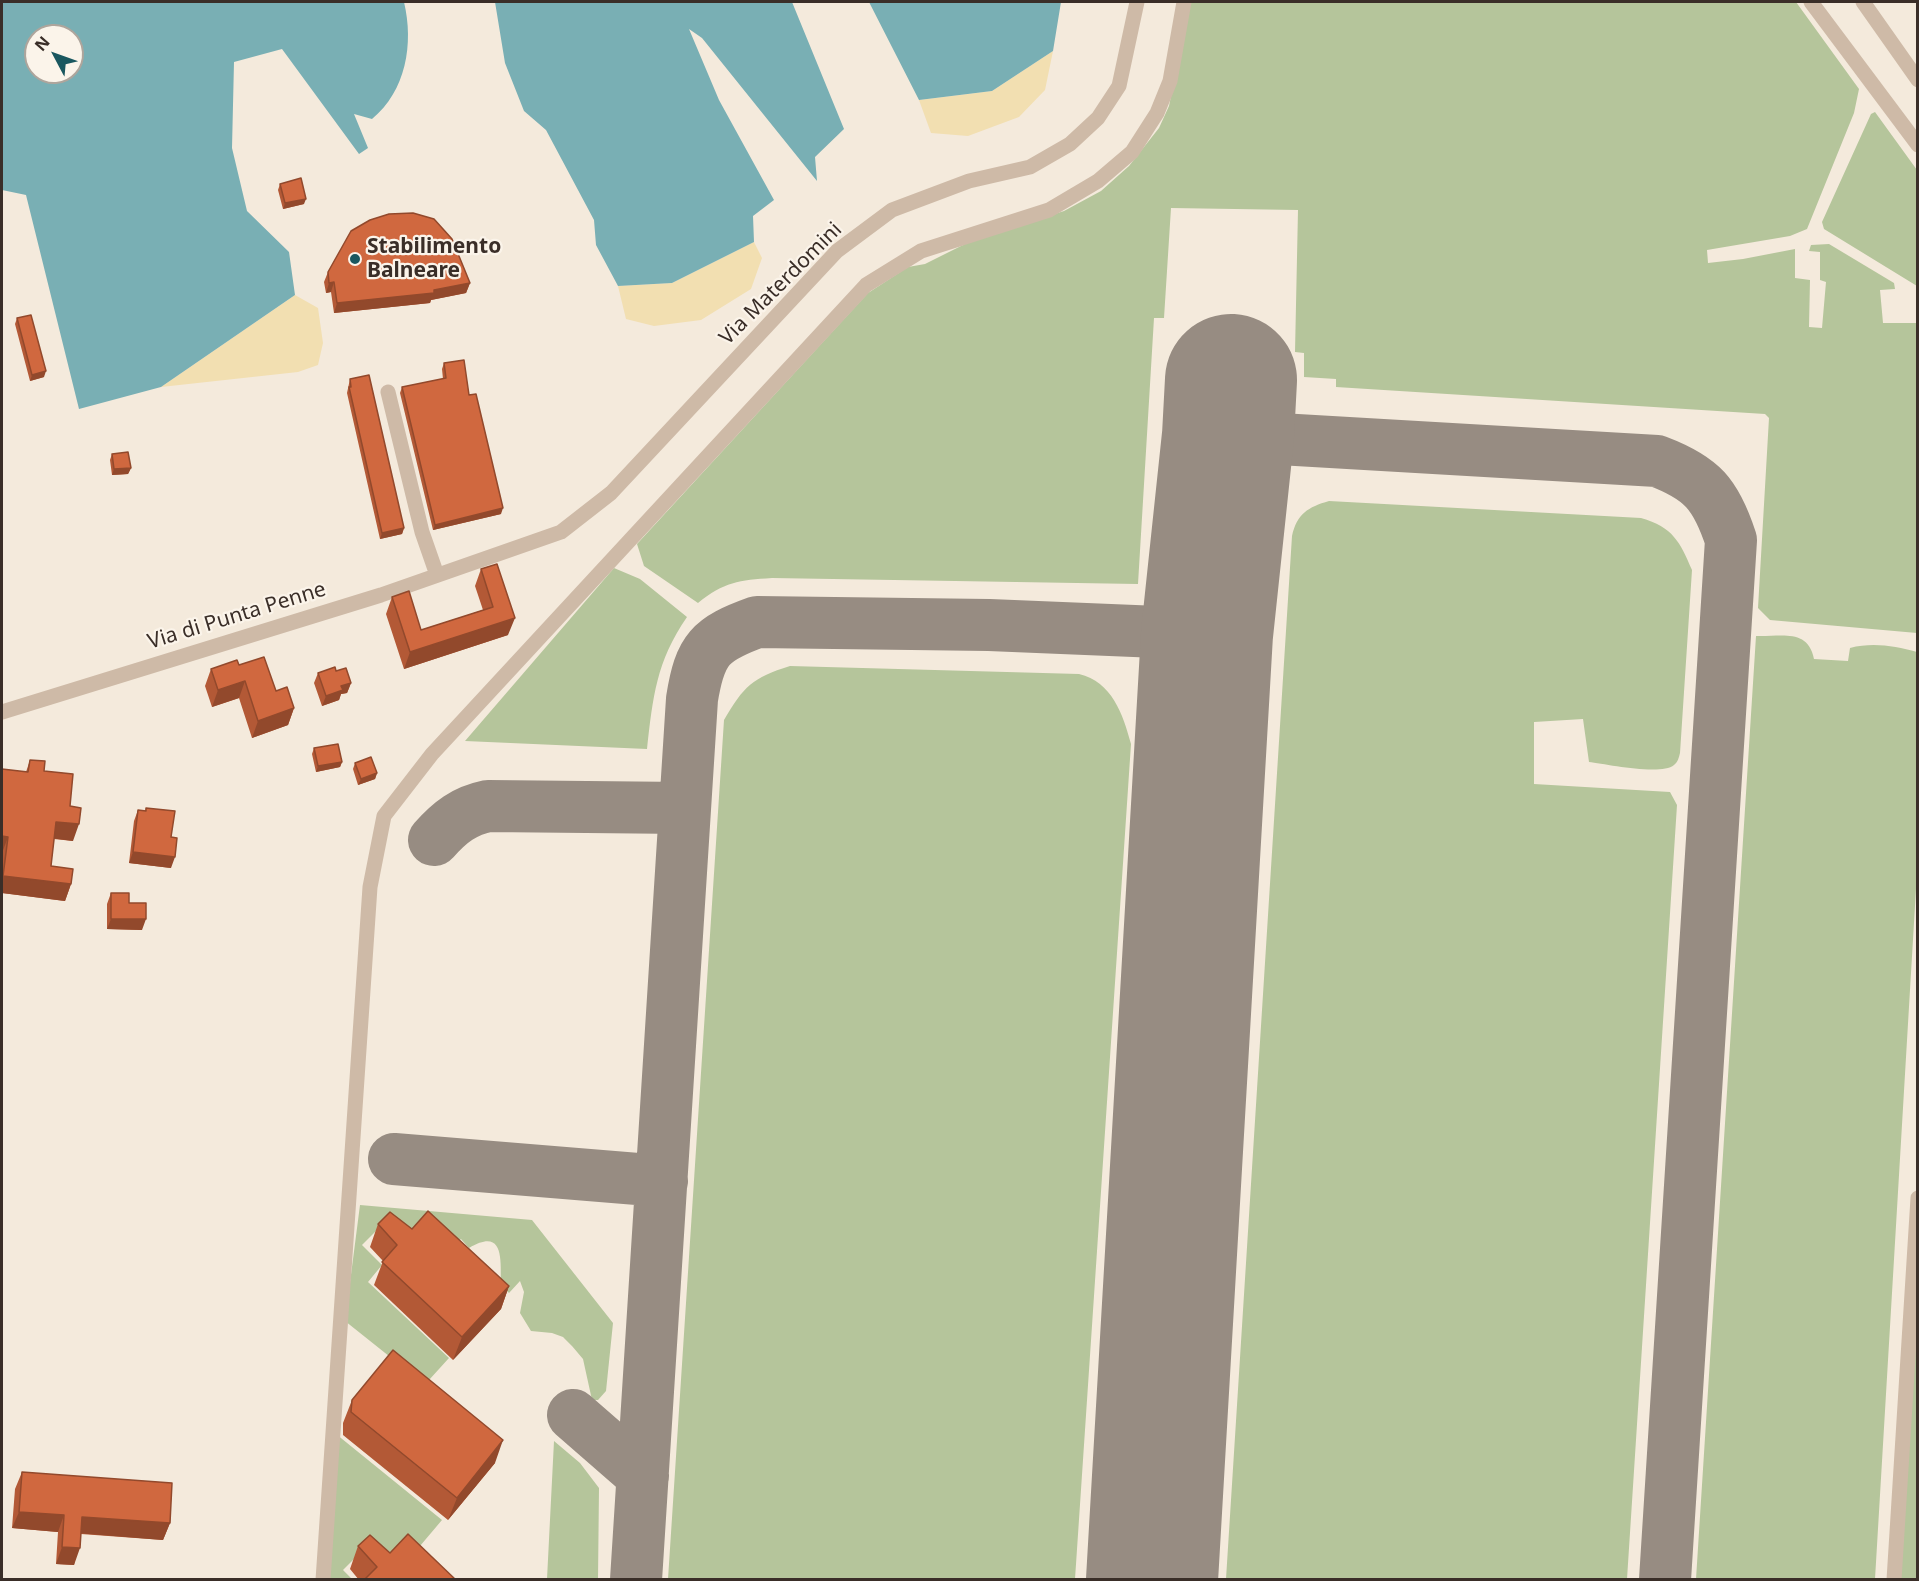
<!DOCTYPE html>
<html>
<head>
<meta charset="utf-8">
<style>
  body { margin:0 }
  #map { position:relative; width:1919px; height:1581px; overflow:hidden; background:#f4eadc; font-family:"Noto Sans",sans-serif }
  canvas { display:block }
  .frame { position:absolute; inset:0; border:3px solid #3a2e28; pointer-events:none }
  .north { position:absolute; left:24px; top:24px; width:60px; height:60px; box-sizing:border-box; background:#fbf4ea; border:2px solid #aea59c; border-radius:50%; rotate:311deg; font-size:16px; font-weight:700; line-height:24px; text-align:center; color:#3a2e28 }
  .north::after { content:''; display:block; margin:auto; width:21px; height:27px; background:#1a575f; clip-path:polygon(50% 0,100% 100%,50% 72%,0 100%) }
</style>
</head>
<body>
<div id="map">
<canvas width="1919" height="1581"></canvas>
<div class="frame"></div>
<div class="north">N</div>
</div>
<script>
const context = document.querySelector('canvas').getContext('2d');
context.lineJoin = 'round';
function fill(path, color) { context.fillStyle = color; context.fill(path, 'evenodd'); }
function strokePath(path, color, width, dash) { context.strokeStyle = color; context.lineWidth = width; context.lineCap = dash ? 'butt' : 'round'; context.setLineDash(dash || []); context.stroke(path); }
function label(font, color, halo, rows, align = 'center') {
  context.font = font + ' "Noto Sans",sans-serif'; context.lineWidth = 4.5; context.setLineDash([]); context.textBaseline = 'middle'; context.strokeStyle = halo; context.fillStyle = color; for (const [text, x, y, turn = 0] of rows) {
    context.save(); context.translate(x, y); context.rotate((+turn || 0) * Math.PI / 180); context.textAlign = isNaN(turn) ? turn : align; if (halo) context.strokeText(text, 0, 0); context.fillText(text, 0, 0); context.restore();
  }
}
fill(new Path2D(`
  M1190,2h606l63,87 -5,24 -47,116 -17,7 -83,14 1,13 35,-4 52,-10v29l15,2 -1,47 13,1 4,-46 -6,-2v-28l-11,-1 2,-6 18,-1 65,39 1,6 -15,1 3,33h34v310l-147,-13 -12,-12 11,-190 -4,-4 -429,-27v-8l-32,-2v-24l-9,-1 3,-142 -127,-2 -7,110h-10l-16,266 -366,-6c-33,2 -48,4 -74,25l-54,-37 -7,-22 231,-251 40,-26 17,-3 48,-24 91,-29 37,-20 28,-25 30,-38 10,-22z
  M1875,112l42,58v116l-93,-57 -2,-7 49,-108z
  M1329,501l312,17c32,9 39,24 51,52l-12,183c-1,4 -2,9 -6,12 -13,11 -68,-1 -85,-3l-6,-43 -49,3v62l136,8 7,13 -50,774h-401l66,-1043c5,-22 16,-29 37,-35z
  M614,568l26,11 47,38c-31,45 -34,80 -40,132l-182,-8z
  M1756,636c25,1 52,-8 58,23l34,2 2,-13c23,-6 45,-2 67,4v220l-42,707h-179z
  M790,666l289,8c33,8 44,40 52,70l-56,835h-407l56,-859c20,-34 28,-42 66,-54z
  M360,1205l172,15 81,103 -7,68 -8,9h-6l-9,-41 -11,-13 -9,-9 -11,-4 -21,-2 -11,-18 4,-21 -4,-11 -11,12 -8,-8c-1,-22 5,-59 -32,-37l-8,-9 -6,5 -53,1 -21,-19 -19,19 20,20 -14,17 81,76 -20,22h-10l-74,-59z
  M1917,1213v366l-21,1z
  M336,1434l106,86 -22,26 -36,19 -19,-17 -22,22 9,9 -23,1z
  M554,1441l26,22 19,25 -1,91h-51z`), '#b5c59b');
fill(new Path2D(`
  M1053,51l-8,39 -26,27 -51,19 -37,-3 -12,-33 73,-9z
  M754,242l8,16 -11,31 -50,31 -47,6 -28,-7 -8,-33 54,-3z
  M295,295l23,13 5,35 -5,22 -20,7 -137,15z`), '#f2dfb1');
fill(new Path2D(`
  M2,2h402c10,42 2,89 -32,117l-18,-5 14,34 -9,6 -77,-105 -48,13 -2,86 15,63 42,41 6,43 -134,92 -82,22 -53,-214 -24,-5zM36,36h36v36h-36z
  M495,2h297l52,127 -29,28 2,24 -115,-143 -13,-9 30,71 55,100 -21,16 1,26 -82,41 -54,3 -22,-41 -2,-25 -48,-90 -22,-19 -19,-48z
  M869,2h192l-8,49 -61,40 -73,9z`), '#79afb4');
strokePath(new Path2D(`
  M1228,436l429,25c45,17 59,33 74,79l-66,1040
  M434,840c16,-18 30,-29 54,-34l197,2
  M394,1159l268,22
  M573,1415l70,61
  M636,1580l56,-881c8,-50 18,-60 65,-77l232,3 218,9`), '#978c82', 52);
strokePath(new Path2D(`
  M1152,1580l55,-946 21,-198 3,-56`), '#978c82', 132);
strokePath(new Path2D(`
  M1811,2l107,143
  M1863,2l55,78
  M388,392l34,140 15,43
  M2,712l379,-117 180,-63 50,-39 226,-242 55,-41 77,-29 61,-14 40,-23 28,-26 21,-32 18,-84
  M323,1580l47,-693 14,-71 48,-62 434,-469 55,-34 128,-41 49,-29 34,-29 25,-39 13,-32 14,-79
  M1894,1580l24,-382`), '#cebaa7', 15);
fill(new Path2D(`
  M280,184l24,20 -21,5 -5,-19z
  M328,272l142,11 -4,10 -35,7 -1,3 -96,10 -3,-21 -5,1 -2,-11z
  M17,318l27,59 -14,4 -15,-57z
  M444,363l25,32 32,119 -68,16 -33,-137 2,-6 41,-8 -1,-10z
  M350,379l54,149 -2,6 -22,5 -33,-146z
  M112,454l19,14 -3,6 -16,1 -2,-15z
  M481,569l27,66 -104,34 -18,-55 6,-17 29,33 62,-20 -8,-24z
  M239,665l37,26 18,17 -6,17 -36,13 -13,-40 -27,9 -7,-21 6,-17z
  M336,671l15,12 -4,10 -6,1 -2,6 -17,6 -8,-23 4,-10z
  M314,748l28,14 -2,5 -24,5 -4,-18z
  M30,760l14,11 26,35 3,35 -19,-2 -3,27 20,18 -6,17 -63,-8v-124l24,3z
  M355,763l22,10 -2,6 -17,6 -5,-16z
  M146,808l25,29v31l-42,-5 5,-42 4,-11 7,1z
  M111,893l31,37 -35,-1v-25z
  M378,1224l34,5 97,57 -8,23 -48,51 -79,-75 9,-24 -13,-14z
  M352,1400l143,63 -47,57 -105,-85v-12z
  M22,1472l148,51 -7,17 -82,-6 -7,31 -18,-1 2,-32 -46,-4 3,-39z
  M358,1546l32,7 66,27h-97l-9,-11z`), '#b35936');
fill(new Path2D(`
  M306,199l-2,5 -21,5 2,-6z
  M334,282l-3,10 -5,1 3,-10z
  M470,283l-4,10 -35,7 -1,3 -96,10 3,-10 97,-13z
  M46,371l-2,6 -14,4 2,-6z
  M131,468l-3,6 -16,1 2,-6z
  M503,508l-2,6 -68,16 2,-5z
  M404,528l-2,6 -22,5 2,-6z
  M515,618l-7,17 -104,34 6,-17z
  M245,681l-6,17 -27,9 6,-17z
  M351,683l-4,10 -6,1 -2,6 -17,6 4,-10 15,-10z
  M294,708l-6,17 -36,13 6,-17z
  M342,762l-2,5 -24,5 2,-6z
  M377,773l-2,6 -17,6 3,-6z
  M56,822l23,2 -6,17 -23,-3z
  M2,836l6,1 -6,16z
  M133,852l42,5 -4,11 -42,-5z
  M3,876l68,8 -6,17 -63,-8v-12z
  M111,919h35l-4,11 -35,-1z
  M509,1286l-8,23 -48,51 9,-23z
  M503,1440l-8,23 -47,57 9,-22z
  M19,1512l45,3 -6,17 -46,-4z
  M82,1517l88,6 -7,17 -87,-7z
  M62,1547l18,1 -6,17 -18,-1z`), '#92492c');
const building = new Path2D(`
  M301,178l5,21 -21,4 -5,-19z
  M413,213l21,6 18,20 18,44 -36,7v3l-97,10 -3,-21 -5,1 -1,-11 23,-41 19,-11 19,-6z
  M31,315l15,56 -14,4 -15,-57z
  M464,360l5,35 7,-1 27,114 -68,17 -33,-138 44,-9 -2,-15z
  M369,375l35,153 -22,5 -33,-146h2l-1,-8z
  M128,452l3,16 -17,1 -2,-15z
  M497,564l18,54 -105,34 -18,-55 17,-6 12,39 72,-23 -12,-38z
  M264,657l12,34 11,-4 7,21 -36,13 -13,-40 -27,9 -7,-21 26,-9 2,5z
  M335,667l1,4 10,-3 5,15 -10,3 2,4 -17,6 -8,-23z
  M338,744l4,18 -24,4 -4,-18z
  M371,757l6,16 -16,6 -6,-16z
  M30,760l15,1 -1,10 29,3 -3,32 11,2 -2,16 -23,-2 -5,44 22,3 -2,15 -68,-8 5,-39 -6,-1v-67l26,3z
  M146,808l29,3 -4,26 6,1 -2,19 -42,-5 5,-42 8,1z
  M111,893h18v10h17v16h-35z
  M428,1211l81,75 -47,51 -80,-75 15,-17 -19,-21 12,-12 22,17z
  M393,1350l110,90 -46,58 -106,-86 1,-12z
  M22,1472l150,11 -2,40 -88,-6 -2,31 -18,-1 2,-32 -45,-3z
  M408,1534l48,46h-92l13,-13 -19,-21 12,-11 20,18z`);
fill(building, '#d0683f');
strokePath(building, '#92492c', 1.5);
for (const [x, y, r, color] of [
  [355,259,6,"#1a575f"]
]) { const dot = new Path2D(); dot.arc(x, y, r, 0, 2 * Math.PI); context.fillStyle = color; context.fill(dot); strokePath(dot, '#fbf4ea', 2); }
label('bold 21px', '#3a2e28', '#fbf4ea', [
  ["Stabilimento",367,247],
  ["Balneare",367,271]
], 'left');
label('21px', '#3a2e28', '#fbf4ea', [
  ["Via Materdomini",781,284,-45],
  ["Via di Punta Penne",237,616,-17]
]);
</script>
</body>
</html>
